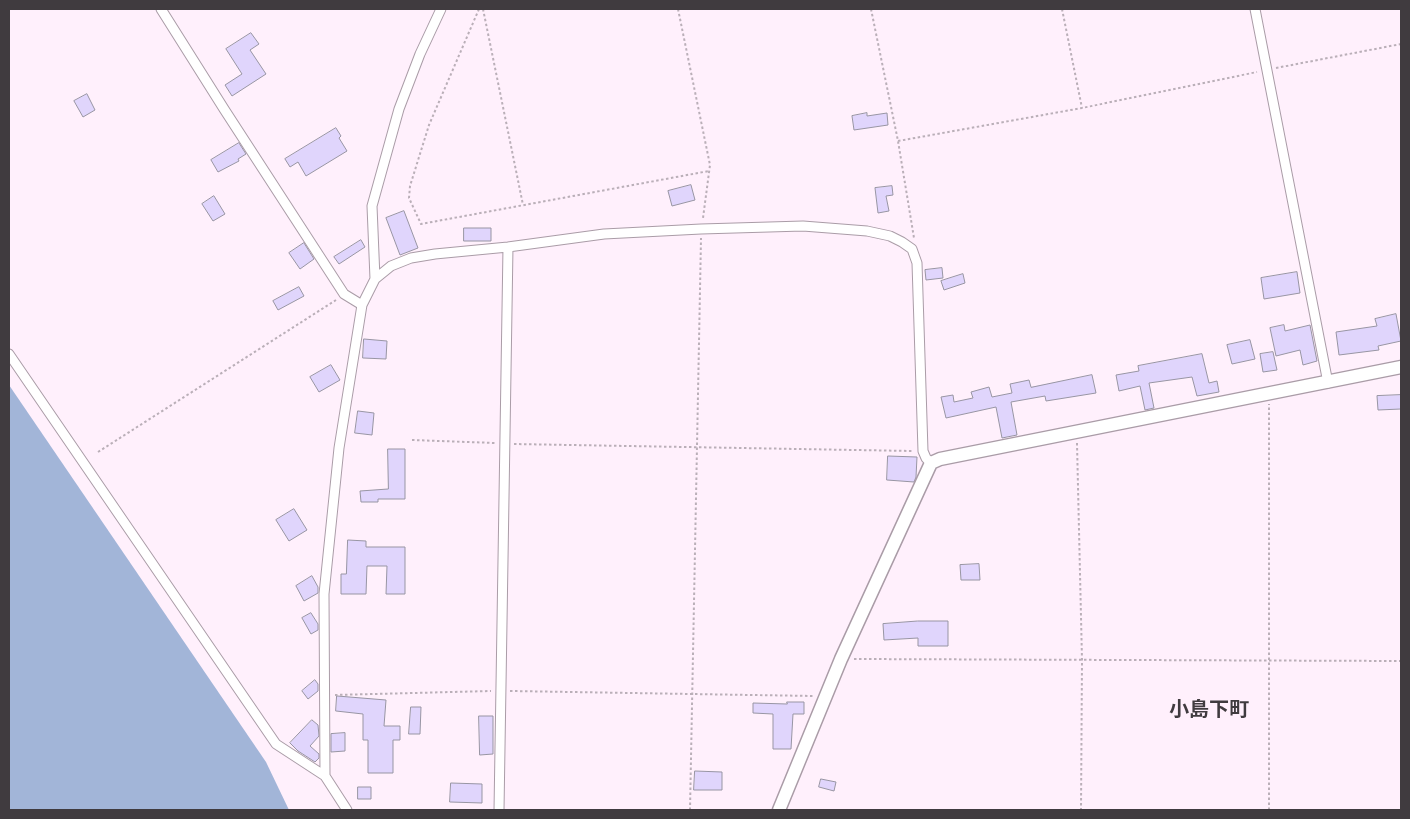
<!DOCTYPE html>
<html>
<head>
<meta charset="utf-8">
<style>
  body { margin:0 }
  #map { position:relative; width:1410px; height:819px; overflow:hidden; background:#fff0fc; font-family:"Alegreya Sans",sans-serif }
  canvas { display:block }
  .frame { position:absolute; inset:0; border:10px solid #403b3f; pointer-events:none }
</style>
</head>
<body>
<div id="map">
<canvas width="1410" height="819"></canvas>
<div class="frame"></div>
</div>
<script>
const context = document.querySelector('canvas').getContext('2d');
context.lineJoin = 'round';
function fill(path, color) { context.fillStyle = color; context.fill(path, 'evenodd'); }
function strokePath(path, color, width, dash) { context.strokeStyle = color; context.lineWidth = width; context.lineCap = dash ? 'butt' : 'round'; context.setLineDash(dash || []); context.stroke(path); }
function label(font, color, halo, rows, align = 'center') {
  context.font = font + ' "Alegreya Sans","Noto Sans JP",sans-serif'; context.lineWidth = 4.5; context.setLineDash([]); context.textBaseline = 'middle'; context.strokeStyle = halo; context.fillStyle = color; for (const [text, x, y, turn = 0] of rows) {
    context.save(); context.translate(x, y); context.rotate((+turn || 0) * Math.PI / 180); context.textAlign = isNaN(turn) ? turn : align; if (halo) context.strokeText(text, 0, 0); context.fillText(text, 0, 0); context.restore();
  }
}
fill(new Path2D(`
  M9,385l257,377 23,48h-280z`), '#a2b5d8');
const building = new Path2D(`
  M251,33l8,11 -9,6 16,24 -34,22 -7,-11 17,-11 -16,-25z
  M87,94l8,16 -12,7 -9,-16z
  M867,113v3l20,-3 1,12 -34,5 -2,-14z
  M336,128l5,8 -2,2 8,13 -41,25 -8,-14 -8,5 -5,-8z
  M239,143l7,11 -8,5 1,2 -21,11 -7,-12z
  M691,185l4,15 -23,6 -4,-15z
  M892,186l1,9 -7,1 3,15 -11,2 -3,-25z
  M214,196l11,18 -12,7 -11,-17z
  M404,211l14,37 -18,7 -14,-37z
  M464,228h27v13h-27z
  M361,240l4,7 -26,17 -5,-7z
  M304,243l10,16 -14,10 -11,-16z
  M942,268l1,10 -17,2 -1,-10z
  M1297,272l3,21 -36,6 -3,-21z
  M963,274l2,9 -21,7 -3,-9z
  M299,287l5,9 -26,14 -5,-9z
  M1396,314l5,27 -23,5 1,4 -40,5 -3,-23 41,-6 -2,-7z
  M1284,325l1,6 25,-6 7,36 -14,4 -3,-15 -24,6 -6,-28z
  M364,339l23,2 -1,18 -23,-1z
  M1250,340l5,19 -23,5 -5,-19z
  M1273,352l4,18 -14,2 -3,-18z
  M1202,354l7,29 8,-2 2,11 -22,4 -5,-19 -43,6 5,25 -9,2 -5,-24 -21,5 -3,-16 23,-4 -1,-5z
  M331,365l9,15 -21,12 -9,-15z
  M1092,375l4,18 -50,8 -1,-5 -34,6 6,33 -15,3 -6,-31 -50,11 -5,-21 12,-2 1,7 19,-4 -2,-6 18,-5 3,10 20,-4 -2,-9 19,-4 2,7z
  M1401,395v14l-23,1 -1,-14z
  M358,411l16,2 -2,22 -17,-2z
  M388,449h17v50h-27v3h-17l-1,-11 28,-2z
  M888,456l29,1 -1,20 -2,5 -27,-2z
  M294,509l13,21 -18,11 -13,-21z
  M348,540l18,1v6h39v47h-19l1,-28h-20l-1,28h-25v-20h5z
  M979,564l1,16h-19l-1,-15z
  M312,576l6,11v6l-14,8 -8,-15z
  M311,613l7,11v6l-7,4 -9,-16z
  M918,621h30v25h-30v-8l-34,2 -1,-16z
  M315,680l3,4v7l-10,8 -6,-8z
  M337,696l49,4 -2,26h16v14h-7v33h-25v-33h-5v-26l-27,-3z
  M787,702h17v12h-11l-2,35h-18v-35l-20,-1v-10l34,1z
  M411,707h10l-1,27h-11z
  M479,716h14v38l-13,1z
  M312,720l6,5 1,11 -9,10 9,8v4l-4,4 -17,-11 -8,-8z
  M345,733v18l-14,1v-18z
  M695,771l27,1v18h-28z
  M821,779l15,3 -2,9 -15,-4z
  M451,783l31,1v19l-32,-1z
  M358,787h13v12h-13z`);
fill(building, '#e0d5fc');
strokePath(building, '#9895a3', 1);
const street = new Path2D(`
  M161,9l63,100 120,185 18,11
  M1255,9l73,374
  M375,279l-3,-73 27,-97 21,-55 21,-45
  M9,354l267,390 49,32 22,34
  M325,776l-1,-182 15,-146 23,-143 13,-26 16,-13 20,-8 24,-4 73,-7 96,-13 97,-5 102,-3 64,5 23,5 12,6 10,7 5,14 6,188 3,7 5,5
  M499,810l9,-563`);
const secondary = new Path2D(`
  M779,810l62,-151 90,-196 9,-4 461,-92`);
strokePath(street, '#aa9ca7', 11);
strokePath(secondary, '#aa9ca7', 15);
strokePath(new Path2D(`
  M479,9l-50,116 -19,61 -1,12 12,26 288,-53
  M483,9l40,196
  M678,9l32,156 -7,53
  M871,9l27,132 16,97
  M1062,9l20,99
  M1276,68l125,-24
  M898,141l184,-33 175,-36
  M412,440l83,3
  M1077,443l5,217 -1,150
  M514,444l398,7
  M98,452l238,-152
  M854,659l547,2
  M510,691l303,5
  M335,695l156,-4
  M690,810l11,-572
  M1269,810v-406`), '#baafb8', 2, [2.5, 2.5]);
strokePath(street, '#fff', 9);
strokePath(secondary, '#fff', 12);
label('bold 20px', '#403b3f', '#fff0fc', [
  ["小島下町",1209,710]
]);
</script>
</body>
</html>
